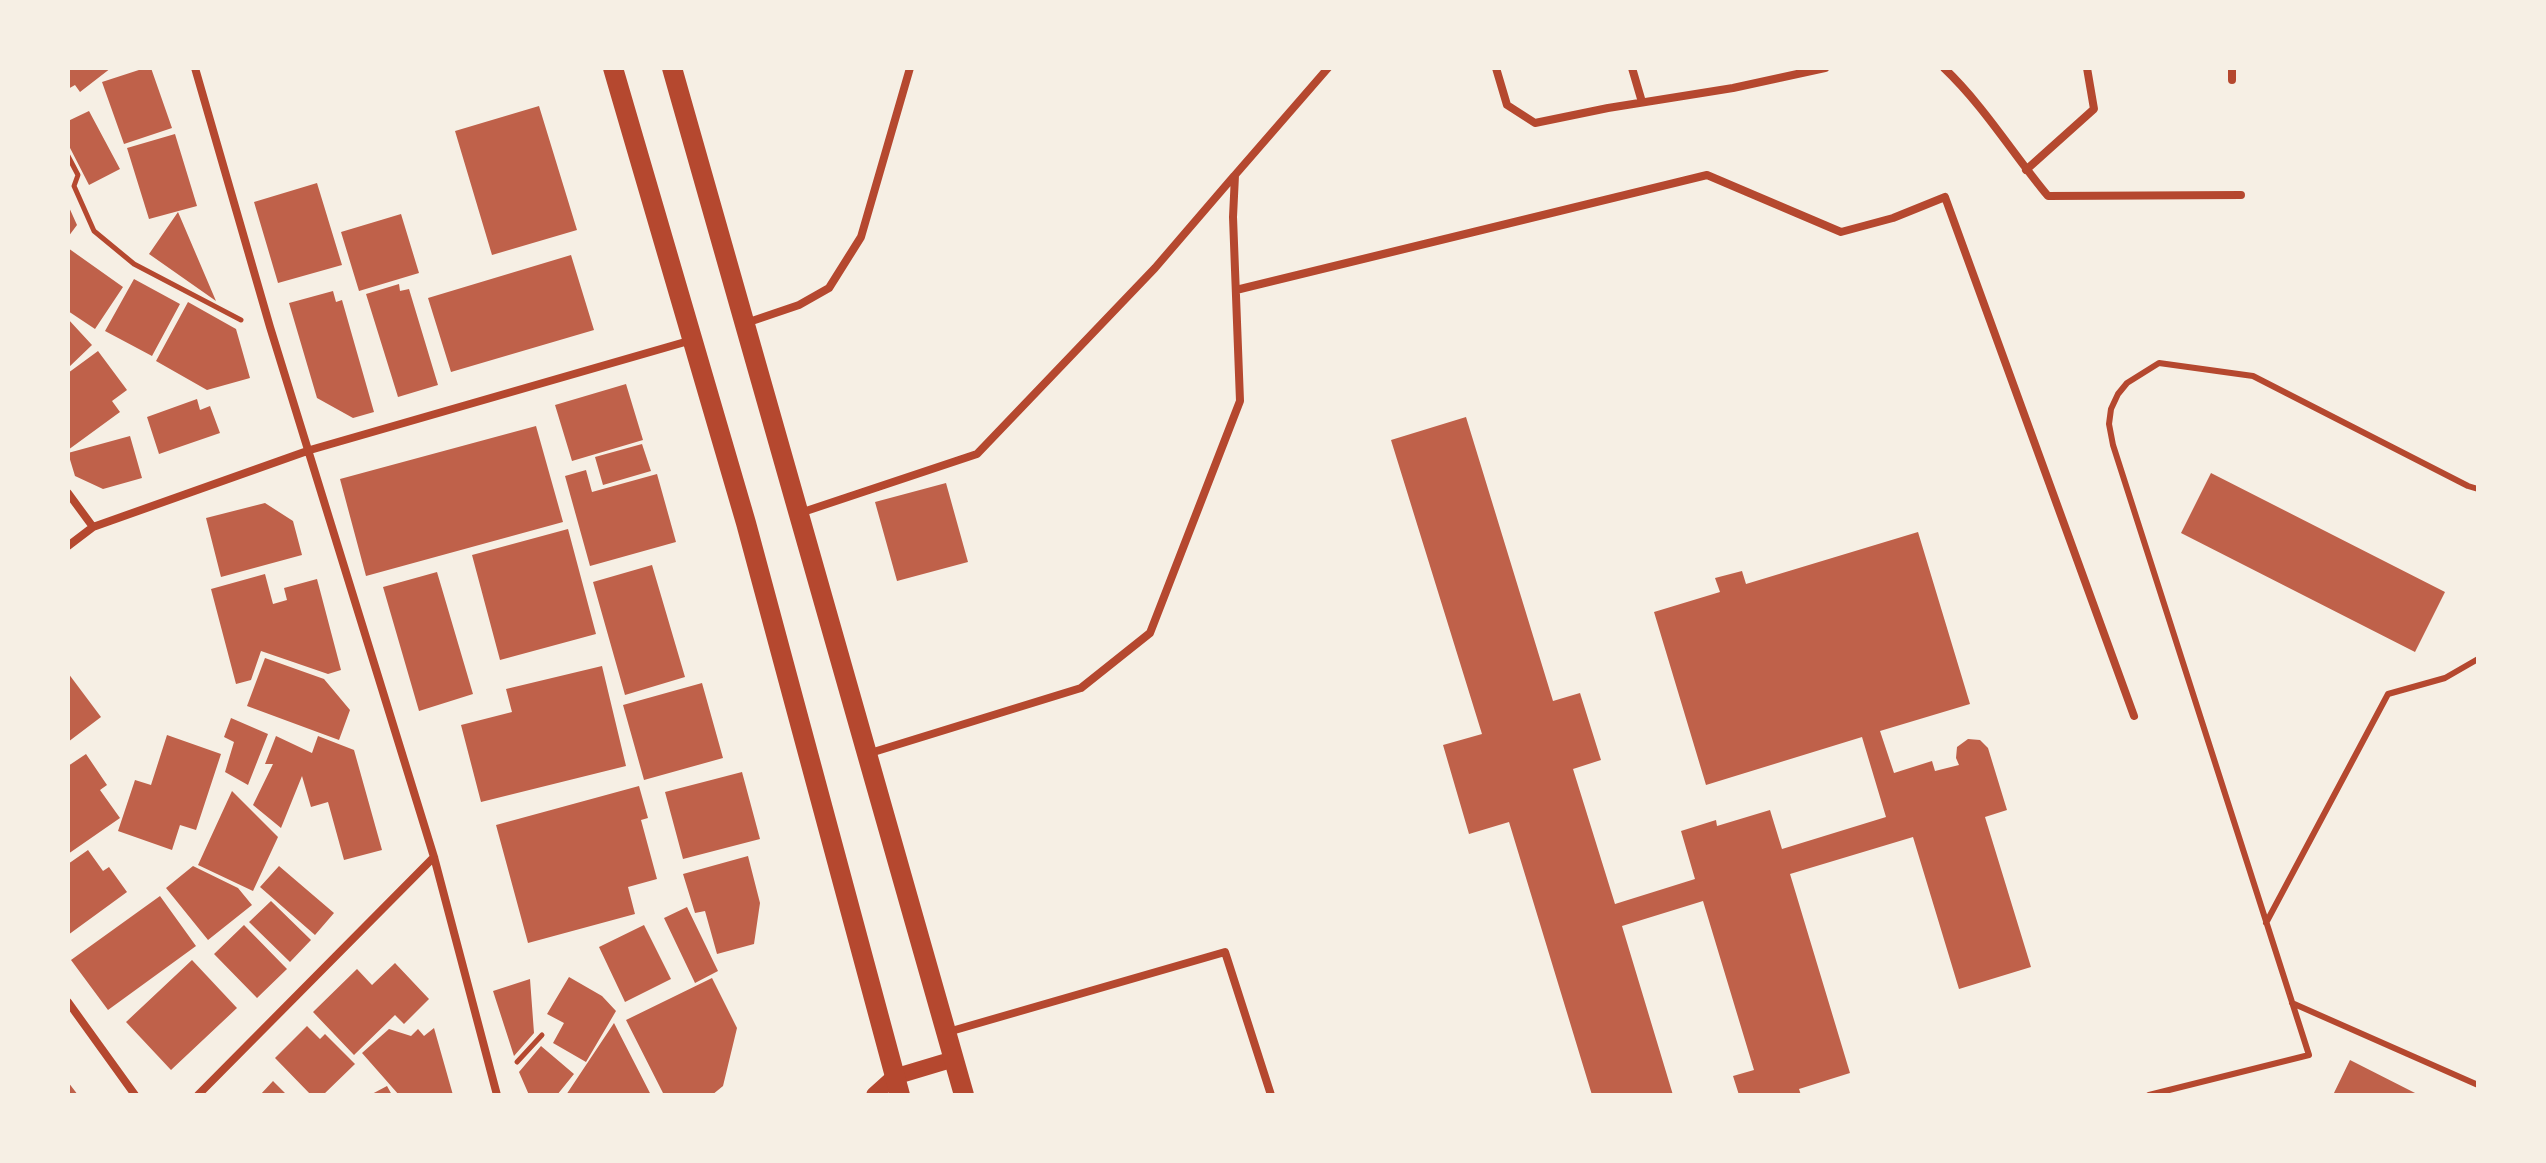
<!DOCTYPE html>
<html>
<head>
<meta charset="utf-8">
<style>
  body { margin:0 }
  #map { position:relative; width:2546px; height:1163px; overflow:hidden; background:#f6efe4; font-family:"PT Serif",serif }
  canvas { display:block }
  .frame { position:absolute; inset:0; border:70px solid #f6efe4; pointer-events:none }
</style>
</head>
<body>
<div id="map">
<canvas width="2546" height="1163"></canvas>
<div class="frame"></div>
</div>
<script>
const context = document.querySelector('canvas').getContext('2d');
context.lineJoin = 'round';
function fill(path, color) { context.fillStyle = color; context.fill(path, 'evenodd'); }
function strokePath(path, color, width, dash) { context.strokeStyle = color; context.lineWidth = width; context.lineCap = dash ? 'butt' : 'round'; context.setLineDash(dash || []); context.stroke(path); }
fill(new Path2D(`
  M68,68h43l-31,24 -5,-7 -7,4z
  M145,68h6l21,60 -48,16 -22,-62z
  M539,106l38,124 -85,25 -37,-124z
  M89,111l31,58 -31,16 -21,-41v-23z
  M175,134l22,72 -48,13 -22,-71z
  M317,183l25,82 -64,18 -24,-81z
  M68,205l9,20 -9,12z
  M178,212l38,89 -67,-47z
  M401,214l18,59 -60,18 -18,-59z
  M68,248l55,39 -28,42 -27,-18z
  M571,255l23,75 -143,42 -23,-74z
  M134,279l46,25 -28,52 -47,-25z
  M399,284l1,7 9,-2 29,96 -40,12 -32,-103z
  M333,291l3,11 6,-2 32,112 -21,6 -36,-20 -28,-95z
  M188,302l48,27 14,49 -43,12 -51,-29z
  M68,319l24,26 -24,23z
  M98,351l29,39 -15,11 8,11 -52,38v-77z
  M626,384l17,56 -71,21 -17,-56z
  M197,399l3,11 10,-4 10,27 -61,21 -12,-37z
  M1466,417l87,284 27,-8 21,67 -28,9 42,135 80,-25 -14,-48 35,-11 1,6 53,-16 12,39 104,-32 -24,-80 -156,48 -52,-173 66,-20 -5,-14 27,-7 4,13 172,-52 52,172 -90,27 14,42 38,-12 3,10 24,-6 -3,-7 1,-11 11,-8 12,1 8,8 19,62 -22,7 46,150 -72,22 -46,-152 -123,37 60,199 -51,16 2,6h-62l-6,-19 21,-6 -51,-169 -81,25 51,169h-81l-83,-273 -40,12 -26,-89 39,-11 -91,-294z
  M536,426l27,96 -197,54 -26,-97z
  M130,436l12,42 -39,11 -28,-13 -7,-23z
  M642,444l9,27 -48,14 -8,-28z
  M586,470l6,22 65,-18 19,68 -86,24 -25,-90z
  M2211,473l234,119 -30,60 -234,-119z
  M946,483l22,79 -71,19 -22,-79z
  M265,503l28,18 9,34 -81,22 -15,-59z
  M568,529l28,105 -96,26 -28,-105z
  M652,565l33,112 -60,18 -32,-113z
  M437,572l36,122 -54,17 -36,-124z
  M265,574l8,30 14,-4 -3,-12 33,-9 24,91 -13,4 -67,-23 -10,29 -15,4 -25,-95z
  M265,658l59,21 26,31 -11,30 -92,-34z
  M602,666l24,100 -145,36 -20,-77 51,-13 -6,-23z
  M68,673l33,44 -33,25z
  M702,683l21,75 -79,22 -21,-75z
  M231,718l37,16 -20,51 -23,-13 9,-30 -10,-5z
  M167,735l54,19 -25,76 -16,-5 -8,25 -54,-19 17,-51 16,5z
  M276,736l36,17 6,-17 36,14 28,100 -38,10 -16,-58 -17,5 -9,-31 -21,52 -28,-23 20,-41h-8z
  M86,754l21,31 -7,5 20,28 -52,36v-88z
  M742,772l18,67 -77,20 -18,-67z
  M639,786l9,32 -7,2 16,59 -29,8 7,27 -107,29 -32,-118z
  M232,791l46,46 -25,54 -55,-26z
  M88,850l15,21 6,-4 18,25 -59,43v-71z
  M748,856l12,47 -6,41 -37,10 -12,-43 -10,2 -12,-39z
  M193,866l45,22 14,17 -44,35 -42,-52z
  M279,866l55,47 -19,22 -55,-48z
  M160,896l36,50 -88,64 -37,-50z
  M271,901l40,39 -21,22 -41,-40z
  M687,907l31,64 -23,12 -31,-65z
  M244,925l43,44 -30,29 -43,-44z
  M644,925l27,54 -46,23 -26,-55z
  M192,960l45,48 -66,62 -45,-48z
  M395,963l34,36 -25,25 -9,-9 -41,40 -41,-43 44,-43 15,16z
  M569,977l33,19 14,15 -30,51 -33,-19 11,-20 -17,-9z
  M712,978l25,50 -14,58 -11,9h-48l-38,-75z
  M530,979l4,54 -20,23 -21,-65z
  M614,1023l37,72h-85z
  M307,1026l13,13 5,-5 30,30 -32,31h-12l-36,-37z
  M434,1028l19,67h-54l-37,-42 27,-24 22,7 7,-7 6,7z
  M541,1046l33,28 -17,21h-28l-10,-23z
  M2350,1060l69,35h-86z
  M273,1081l14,14h-27z
  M68,1082l10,13h-10z
  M387,1086l5,9h-22z`), '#bf614a');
strokePath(new Path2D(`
  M68,156l10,19 -4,11 20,45 40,33 107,56
  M517,1062l25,-27`), '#b5482f', 5);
strokePath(new Path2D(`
  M2266,923l122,-229 57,-16 33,-19
  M2292,1003l186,82
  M2149,1095l160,-40 -196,-610 -4,-21 2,-15 7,-15 9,-11 32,-20 94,13 215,110 10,3`), '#b5482f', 6);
strokePath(new Path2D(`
  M195,68l75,259 164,530 63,238
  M1496,68l11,37 28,18 73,-15 125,-20 92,-20
  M1632,68l10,34
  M1944,68c40,38 69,86 104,128l193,-1
  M2232,80v-12
  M2026,170l68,-61 -7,-41
  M1236,290l471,-115 134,57 52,-14 52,-21 189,519
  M746,323l53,-18 30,-17 32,-51 49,-169
  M68,493l25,34
  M800,513l177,-59 178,-186 79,-92
  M68,546l25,-19 217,-77 382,-110
  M867,754l214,-66 69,-55 90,-232 -7,-184 2,-42 93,-107
  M68,1002l67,93
  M948,1032l277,-80 46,143
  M198,1095l236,-238`), '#b5482f', 8);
strokePath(new Path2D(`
  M874,1095l20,-18 60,-18`), '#b5482f', 16);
strokePath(new Path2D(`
  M613,68l133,455 154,572
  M672,68l292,1027`), '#b5482f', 20);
</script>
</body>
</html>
